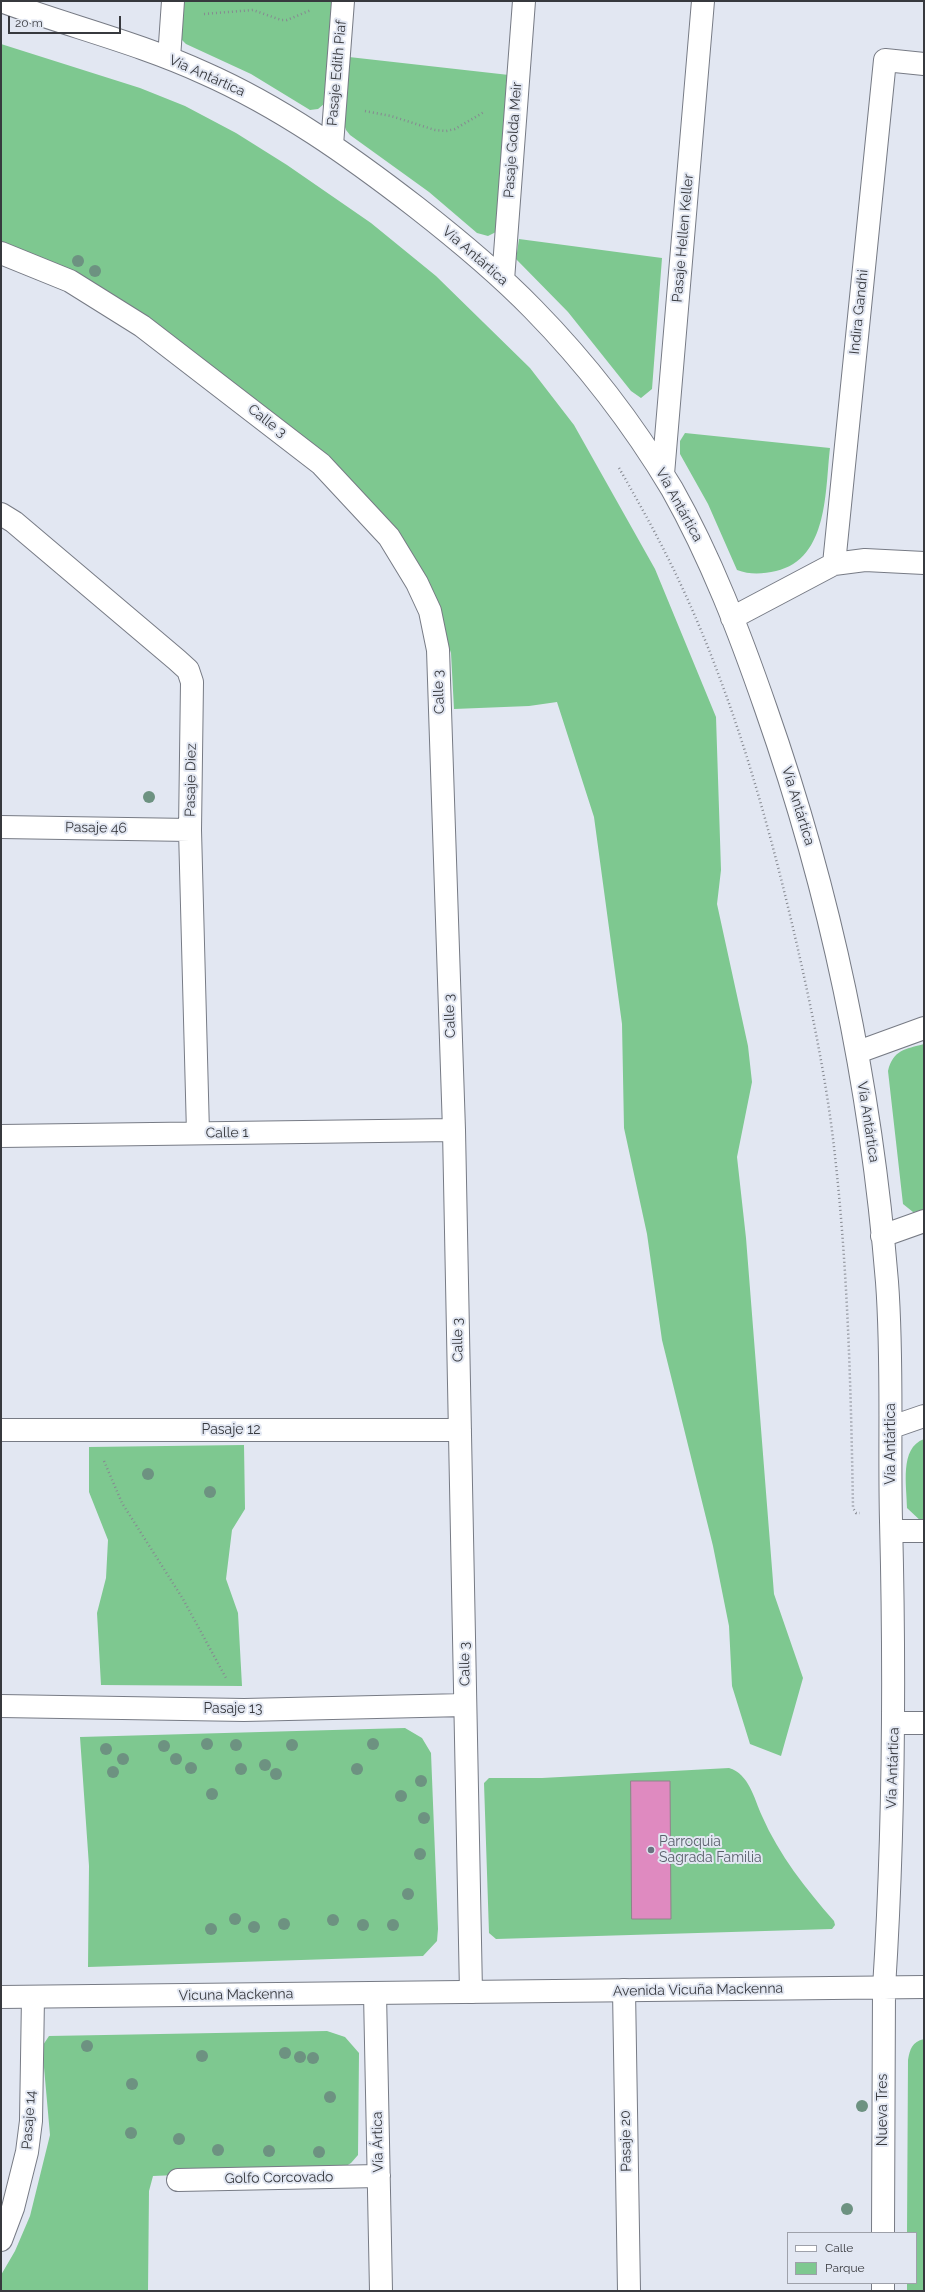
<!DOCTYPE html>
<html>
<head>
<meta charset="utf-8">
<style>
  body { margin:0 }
  #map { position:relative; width:925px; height:2292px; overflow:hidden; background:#e2e7f2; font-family:Raleway,sans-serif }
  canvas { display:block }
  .frame { position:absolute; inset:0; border:2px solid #37393e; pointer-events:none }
  .legend { position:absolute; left:787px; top:2232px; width:130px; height:52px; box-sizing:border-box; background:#e2e7f2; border:1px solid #9ea1aa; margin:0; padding:5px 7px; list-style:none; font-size:12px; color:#37393e }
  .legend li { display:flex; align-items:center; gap:8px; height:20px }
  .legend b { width:20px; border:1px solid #9ea1aa }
  .scale { position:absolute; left:8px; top:16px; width:113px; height:18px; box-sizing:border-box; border:2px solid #37393e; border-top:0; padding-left:5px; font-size:12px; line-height:14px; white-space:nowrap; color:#37393e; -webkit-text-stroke:3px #e2e7f2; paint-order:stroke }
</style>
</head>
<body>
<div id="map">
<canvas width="925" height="2292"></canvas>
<div class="frame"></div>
<ul class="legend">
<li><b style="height:5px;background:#fff"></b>Calle</li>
<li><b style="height:11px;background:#7ec890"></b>Parque</li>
</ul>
<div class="scale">20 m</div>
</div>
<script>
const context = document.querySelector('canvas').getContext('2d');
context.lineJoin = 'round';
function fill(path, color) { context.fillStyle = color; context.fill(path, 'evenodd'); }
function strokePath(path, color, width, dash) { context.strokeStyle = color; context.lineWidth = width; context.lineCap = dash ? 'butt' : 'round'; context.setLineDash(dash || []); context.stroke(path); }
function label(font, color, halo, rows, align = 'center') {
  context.font = font + ' Raleway,sans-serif'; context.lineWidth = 4; context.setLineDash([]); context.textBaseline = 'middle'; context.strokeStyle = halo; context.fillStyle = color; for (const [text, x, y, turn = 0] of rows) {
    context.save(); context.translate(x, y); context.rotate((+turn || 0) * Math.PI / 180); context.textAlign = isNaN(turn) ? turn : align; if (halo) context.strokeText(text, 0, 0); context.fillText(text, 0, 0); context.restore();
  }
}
fill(new Path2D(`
  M180,1h157l-7,98 -12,10 -8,1 -59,-36 -65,-30 -7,-7z
  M1,44l139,44 45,18 51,27 51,32 84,58 65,53 94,92 44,57 81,144 61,148 5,153 -4,34 31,142 4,36 -15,75 9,81 28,356 29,84 -22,78 -31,-12 -18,-58 -3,-60 -16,-80 -51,-206 -15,-106 -23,-106 -2,-104 -28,-207 -37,-115 -28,4 -75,3 -3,-56 -25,-71 -97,-123 -328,-213z
  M349,57l160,18 -13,157 -8,4 -11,-3 -48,-41 -79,-57 -4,-5 -2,-6z
  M519,239l143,19 -10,131 -11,9 -10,-7 -63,-79 -52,-53z
  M685,433l145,15c-5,41 -1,111 -54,123 -13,3 -26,4 -39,-1l-29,-66 -28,-50v-13z
  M924,1044v167l-11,1 -10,-8 -15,-133c5,-21 17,-22 36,-27z
  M924,1439v84h-1l-16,-15c0,-22 -8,-60 17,-69z
  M244,1445l1,64 -13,21 -6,49 12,34 4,73 -141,-1 -4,-72 9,-35 2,-38 -19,-48v-45z
  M405,1728l17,10 9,15 7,176 -1,12 -14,15 -335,11 1,-101 -9,-129z
  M729,1768c20,6 25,30 33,48 17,39 44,73 72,105l1,4 -3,4 -336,10 -7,-6 -5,-150 5,-5h53z
  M327,2031l18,6 14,16 -1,102 -7,8 -8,5 -190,8 -4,15 -1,100h-147v-16l14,-24 15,-35 20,-81 -7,-79v-11l6,-9z
  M924,2039v252h-17v-8h9v-50h-9l1,-173c2,-11 4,-18 16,-21z`), '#7ec890');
const building = new Path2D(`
  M631,1781h39l1,138h-39z`);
fill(building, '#df8ac0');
strokePath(building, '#8f848a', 1);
const street = new Path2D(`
  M1,1c67,25 138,42 203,72 77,34 146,83 212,134 41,32 81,65 117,102 54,55 100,115 139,180 39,69 68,145 94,220 65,185 105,377 121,573 6,79 2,159 4,239 4,156 3,311 -7,467
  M169,58l4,-57
  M332,145l11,-144
  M1,253l69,28 72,45 179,138 68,73 28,46 13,28 8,39 16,480 17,862
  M503,280l21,-279
  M663,474l40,-473
  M1,514l13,8 163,138 11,10 4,12 -2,148 8,303
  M834,564l51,-504 39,4
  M732,618l102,-54 31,-4 59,3
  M1,827l189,3
  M858,1052l66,-24
  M1,1136l453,-6
  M882,1236l42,-15
  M892,1427l32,-11
  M1,1430h459
  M892,1531h32
  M1,1706l243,4 221,-5
  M894,1723h30
  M624,1990l5,301
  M375,1993l6,298
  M178,2180l201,-4
  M1,2240l12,-32 14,-56 4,-31 2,-124`);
const secondary = new Path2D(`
  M1,1997l923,-10
  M883,2233l1,-245
  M883,2291v-8`);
strokePath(street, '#777b85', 24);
strokePath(secondary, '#777b85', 24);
strokePath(new Path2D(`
  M204,14l49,-4 28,10h6l24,-10
  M365,111l26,5 44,14 11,1 9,-2 29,-17
  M619,468c26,45 51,91 72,139 46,104 77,215 103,325 17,74 33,149 41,224 13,117 16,234 18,352l3,5h4
  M104,1461l18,42 61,96 43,79`), '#868991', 2.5, [1, 3]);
strokePath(street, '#fff', 22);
strokePath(secondary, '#fff', 22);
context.fillStyle = '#6d9281';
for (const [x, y] of [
  [78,261],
  [95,271],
  [149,797],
  [148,1474],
  [210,1492],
  [207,1744],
  [373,1744],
  [236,1745],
  [292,1745],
  [164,1746],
  [106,1749],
  [123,1759],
  [176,1759],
  [265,1765],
  [191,1768],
  [241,1769],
  [357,1769],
  [113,1772],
  [276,1774],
  [421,1781],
  [212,1794],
  [401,1796],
  [424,1818],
  [420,1854],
  [408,1894],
  [235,1919],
  [333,1920],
  [284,1924],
  [363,1925],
  [393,1925],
  [254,1927],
  [211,1929],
  [87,2046],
  [285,2053],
  [202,2056],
  [300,2057],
  [313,2058],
  [132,2084],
  [330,2097],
  [862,2106],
  [131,2133],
  [179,2139],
  [218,2150],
  [269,2151],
  [319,2152],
  [847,2209]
]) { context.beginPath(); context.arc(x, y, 6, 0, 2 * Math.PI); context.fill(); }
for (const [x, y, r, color] of [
  [651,1850,4,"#6b7280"]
]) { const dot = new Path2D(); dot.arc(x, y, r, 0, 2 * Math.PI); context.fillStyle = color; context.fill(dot); strokePath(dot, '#e2e7f2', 1.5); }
label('14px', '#37393e', '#e2e7f2', [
  ["Pasaje Edith Piaf",337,73,-85],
  ["Vía Antártica",207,76,24],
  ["Pasaje Golda Meir",513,140,-86],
  ["Pasaje Hellen Keller",683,238,-85],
  ["Vía Antártica",475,256,41],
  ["Indira Gandhi",859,312,-84],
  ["Calle 3",267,421,38],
  ["Vía Antártica",679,505,61],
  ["Calle 3",439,692,-92],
  ["Pasaje Diez",191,780,-89],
  ["Vía Antártica",798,806,73],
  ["Pasaje 46",96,828,1],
  ["Calle 3",450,1016,-92],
  ["Vía Antártica",868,1122,81],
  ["Calle 1",227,1133,-1],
  ["Calle 3",458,1340,-91],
  ["Pasaje 12",231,1430],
  ["Vía Antártica",891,1444,-90],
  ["Calle 3",465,1664,-91],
  ["Pasaje 13",233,1709],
  ["Vía Antártica",893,1768,-88],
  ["Avenida Vicuña Mackenna",698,1990,-1],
  ["Vicuna Mackenna",236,1995,-1],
  ["Nueva Tres",883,2110,-90],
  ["Pasaje 14",29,2120,-86],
  ["Pasaje 20",626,2141,-91],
  ["Vía Ártica",378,2142,-91],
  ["Golfo Corcovado",279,2178,-1]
]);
label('14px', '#5b616d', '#e2e7f2', [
  ["Parroquia",659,1842],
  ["Sagrada Familia",659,1858]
], 'left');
</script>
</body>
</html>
